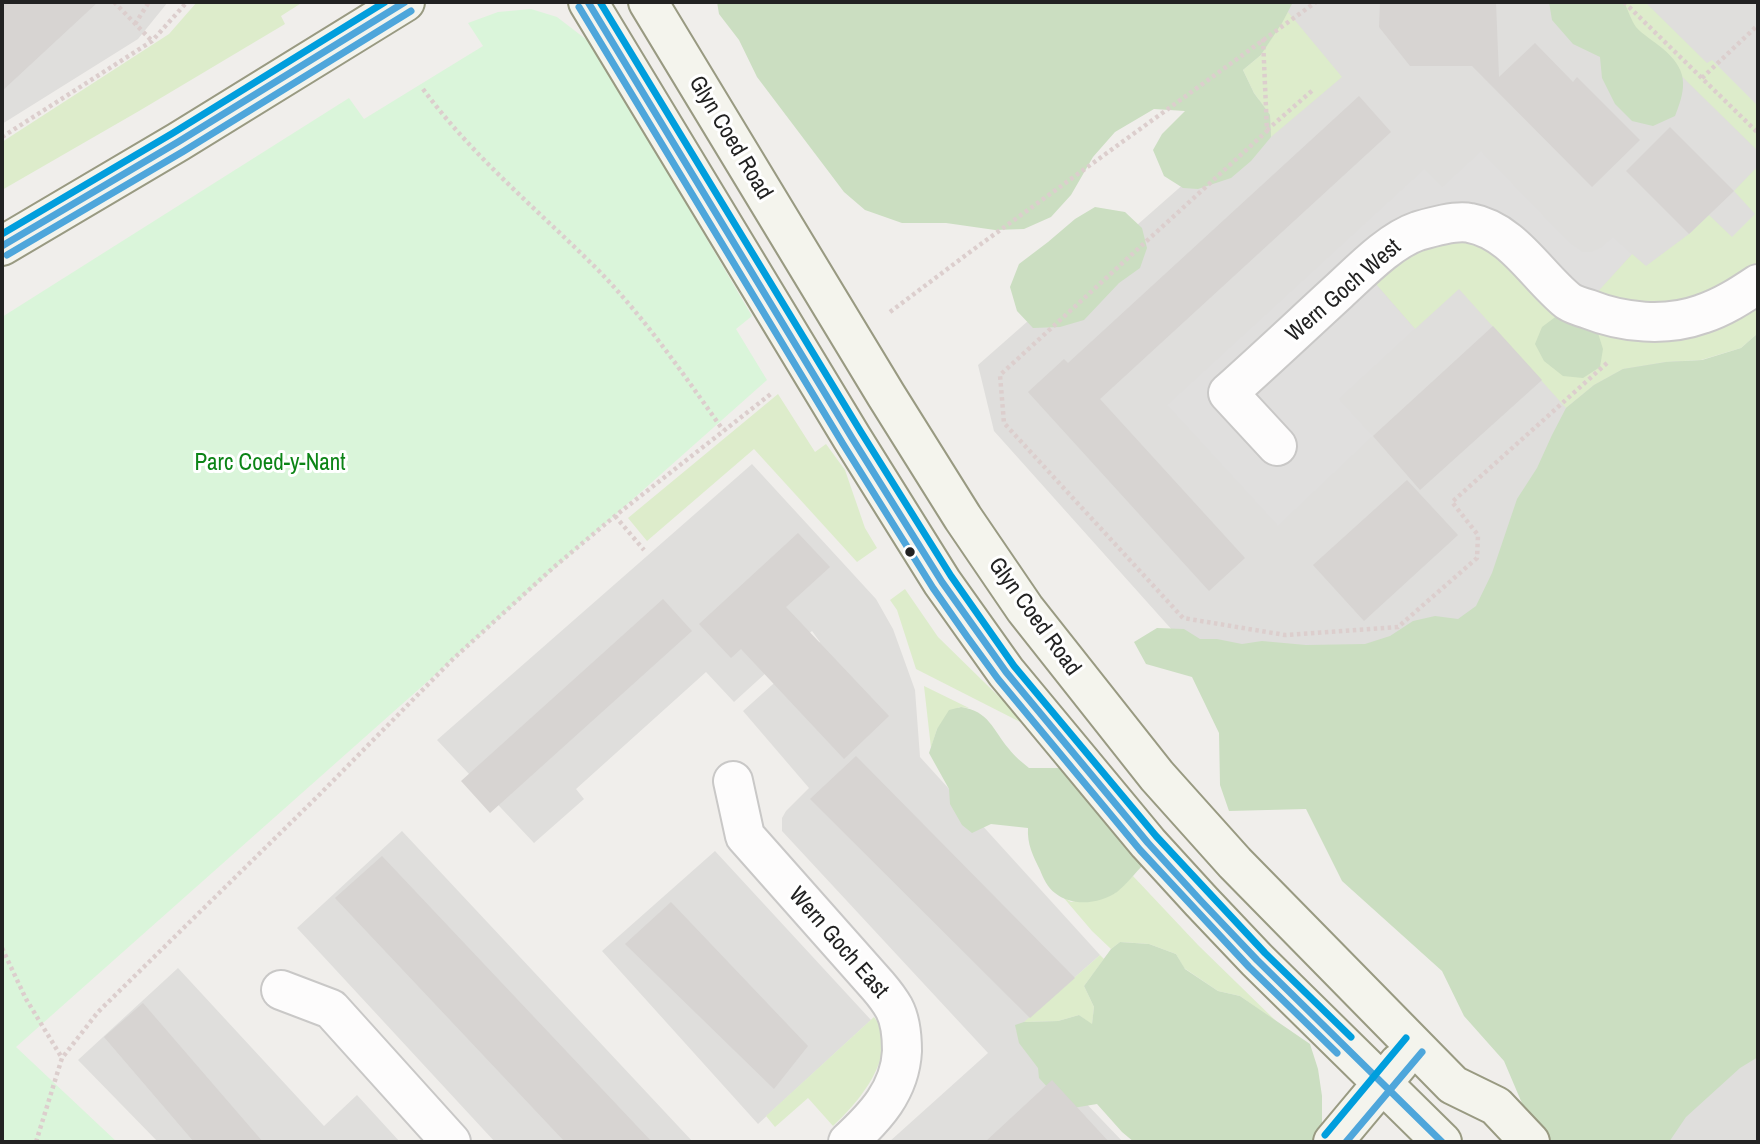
<!DOCTYPE html>
<html>
<head>
<meta charset="utf-8">
<style>
  body { margin:0 }
  #map { position:relative; width:1760px; height:1144px; overflow:hidden; background:#f0eeeb; font-family:"Archivo Narrow",sans-serif }
  canvas { display:block }
  .frame { position:absolute; inset:0; border:4px solid #222; pointer-events:none }
</style>
</head>
<body>
<div id="map">
<canvas width="1760" height="1144"></canvas>
<div class="frame"></div>
</div>
<script>
const context = document.querySelector('canvas').getContext('2d');
context.lineJoin = 'round';
function fill(path, color) { context.fillStyle = color; context.fill(path, 'evenodd'); }
function strokePath(path, color, width, dash) { context.strokeStyle = color; context.lineWidth = width; context.lineCap = dash ? 'butt' : 'round'; context.setLineDash(dash || []); context.stroke(path); }
function label(font, color, halo, rows, align = 'center') {
  context.font = font + ' "Archivo Narrow",sans-serif'; context.lineWidth = 6; context.setLineDash([]); context.textBaseline = 'middle'; context.strokeStyle = halo; context.fillStyle = color; for (const [text, x, y, turn = 0] of rows) {
    context.save(); context.translate(x, y); context.rotate((+turn || 0) * Math.PI / 180); context.textAlign = isNaN(turn) ? turn : align; if (halo) context.strokeText(text, 0, 0); context.fillText(text, 0, 0); context.restore();
  }
}
fill(new Path2D(`
  M2,2h166l-30,37 -136,85z
  M1280,2h478v258l-279,371 -208,50 -98,-50 -179,-200 -16,-66 275,-242z
  M752,464l124,135 17,30 22,61 5,67 180,198 -84,75 107,112h-234l99,-89 -206,-222v-13l4,-7 23,-23 -66,-77 77,-69 -8,-11 -78,71 -28,-30 -130,117 8,10 -50,44 -97,-103z
  M402,831l291,311h-198l-198,-214z
  M715,851l156,169 -113,104 -156,-173z
  M178,968l146,158 33,-31 43,47h-242l-80,-82z
  M1758,1042v100h-130z`), '#dfdedc');
fill(new Path2D(`
  M197,2h106l-22,14 4,8 -146,87 -137,79v-48l167,-108z
  M1606,2h39l62,61 5,-3 46,46v45z
  M1288,12l54,65 -71,60 -1,-22 -16,-22 -11,-23 18,-15z
  M1758,166v167l-17,15 -40,12 -35,2 -43,7 -29,16 -28,23 -107,-119 -44,40 -52,-60 105,-47 115,85 49,-53 14,12 43,-32 20,-19 23,22 23,-23 -21,-23z
  M778,394l37,58 11,-8 19,26 20,58 12,20 -20,14 -103,-113 -107,92 -19,-23z
  M905,589l33,48 92,90 -114,-58 -19,-59 -7,-10z
  M924,686l45,22 -10,-1 -22,22 -6,19z
  M1133,876l65,69 79,77 -37,-26 -22,-5 -34,-23 -8,-14 -27,-10 -29,-2 -9,7 -19,-18 -29,-34 8,5 44,-9z
  M1100,955l4,4 -20,27 10,21 -2,18 -13,-10 -21,6 -34,1z
  M874,1017c3,4 7,9 8,14 8,34 -26,74 -49,95l-25,-28 -33,29 -9,-11z`), '#ddeccb');
fill(new Path2D(`
  M717,2h576l-11,21 -21,32 -18,15 11,23 16,22 1,22 -20,24 -20,17 -33,11 -15,-1 -19,-12 -11,-26 9,-16 23,-23 -31,-2 -39,23 -22,25 -22,38 -20,22 -27,12 -29,1 -49,-7h-44l-37,-13 -21,-18 -87,-115 -18,-37 -20,-26z
  M1549,2h75c4,8 7,18 12,25 7,8 18,14 26,21 26,22 25,38 13,68l-22,10 -21,-5 -17,-17 -13,-26 -2,-21 -27,-13 -21,-24z
  M1095,207l30,5 17,16 5,20 -7,20 -21,15 -35,37 -24,7 -27,1 -16,-17 -7,-24 9,-23 29,-22 27,-23z
  M1562,312l35,18 6,19 -3,18 -17,11 -20,-2 -19,-15 -9,-17 7,-17z
  M1758,333v724l-18,11 -54,49 -17,25h-119l-26,-34 -20,-47 -40,-45 -22,-45 -100,-90 -36,-72 -77,2 -9,-26 -1,-52 -27,-56 -46,-13 -12,-22 23,-14 27,1 16,10h17l25,5 20,-3 44,4 59,-1 25,-8 23,-15 22,-5 23,3 18,-13 16,-33 25,-74 20,-31 15,-33 14,-27 28,-23 29,-16 43,-7 36,-2 39,-12z
  M961,707c28,4 32,23 48,42 5,7 13,13 20,19h46l69,96c-9,9 -17,20 -27,28 -17,12 -45,15 -62,1 -7,-5 -12,-15 -15,-23 -7,-14 -13,-26 -12,-42l-37,-4 -19,9 -10,-8 -12,-21 -1,-15 -20,-36 8,-24 12,-19z
  M1120,942l29,2 27,10 9,15 33,22 22,5 70,48 8,25 4,27v29l-10,17h-178l-12,-10 -25,-28 -24,4 -12,-6 -22,-24 -1,-10 -19,-25 -4,-18 9,-3 34,-1 21,-6 13,9 2,-17 -10,-21 27,-37z`), '#cbdec1');
fill(new Path2D(`
  M531,9l26,8 30,23 19,27 146,249 -16,13 31,51 -751,667 101,95h-115v-825l347,-219 15,21 119,-73 -15,-23 30,-11z`), '#daf5da');
fill(new Path2D(`
  M1481,151l89,92 13,9h8l9,-4 13,-11 19,17 -49,54 -115,-86 -105,48 52,59 -76,70 34,37 -95,90 -111,-121 257,-236 18,18z`), '#e0dfde');
fill(new Path2D(`
  M2,2h96l-96,89z
  M1380,2h116l3,75 36,-34 38,39 4,-5 63,63 -48,47 -120,-121h-62l-31,-39z
  M1359,96l32,36 -291,267 145,159 -36,33 -181,-199 36,-33 4,4z
  M1670,127l64,64 -45,43 -63,-63z
  M1493,326l49,54 -122,110 -47,-54z
  M1407,480l51,55 -94,86 -51,-56z
  M798,533l32,34 -44,40 103,109 -45,43 -103,-110 -10,9 -32,-34z
  M663,599l29,32 -202,182 -29,-32z
  M856,756l219,222 -45,40 -220,-219z
  M382,856l270,286h-87l-230,-244z
  M671,902l137,144 -34,43 -149,-145z
  M143,1003l120,139h-69l-90,-105z
  M1052,1080l57,62h-124z`), '#d7d4d2');
const street = new Path2D(`
  M1277,446l-49,-53c37,-33 73,-67 110,-101 22,-20 51,-51 80,-61 14,-4 38,-11 52,-8 43,8 66,52 98,78 6,4 13,6 20,8 35,14 78,18 114,5 21,-7 38,-18 56,-30
  M733,781l12,55 133,150c6,7 12,15 16,22 7,13 8,29 8,43 -2,40 -27,66 -54,91
  M281,990l50,19 120,133`);
const secondary = new Path2D(`
  M588,2l264,436 90,144 64,90 142,171 53,58 56,59 185,182
  M648,2l238,393 77,123 62,91 132,167 78,87 218,222 43,21 34,36
  M2,246l176,-104 227,-140
  M1333,1142l66,-79`);
strokePath(street, '#c9c8c7', 42);
strokePath(secondary, '#999a82', 42);
strokePath(new Path2D(`
  M114,2l38,39
  M1624,2l134,131
  M135,24l14,-22
  M1263,39l4,92 -267,244 4,48 179,195 102,17 113,-8 79,-69 1,-23 -26,-33 155,-139
  M1702,78l56,-53
  M423,89c50,68 115,121 175,181 47,48 86,105 125,160
  M1267,130l47,-41
  M2,137l150,-96 35,-39
  M890,312l84,-63 342,-247
  M615,516l29,34
  M2,948l24,51 36,59
  M36,1142l26,-84 36,-46 221,-217 134,-136 101,-92 61,-51 157,-123`), '#dccecd', 4.5, [3.5, 3.5]);
strokePath(street, '#fdfcfc', 38);
strokePath(secondary, '#f4f4ed', 38);
strokePath(new Path2D(`
  M588,2l264,436 90,144 64,90 142,171 53,58 56,59 185,182
  M2,246l176,-104 227,-140`), '#4ea6db', 7);
strokePath(new Path2D(`
  M579,7l264,437 90,144 35,50 30,41 142,171 109,117 88,86
  M7,255l177,-104 227,-140
  M1346,1142l76,-90`), '#4ea6db', 7);
strokePath(new Path2D(`
  M600,2l261,430 90,144 63,90 142,170 109,117 86,84
  M2,234l171,-101 212,-131
  M1325,1135l81,-97`), '#009edd', 7);
for (const [x, y, r, color] of [
  [910,552,6,"#222"]
]) { const dot = new Path2D(); dot.arc(x, y, r, 0, 2 * Math.PI); context.fillStyle = color; context.fill(dot); strokePath(dot, '#fff', 2.5); }
label('23px', '#222', '#fff', [
  ["Glyn Coed Road",730,138,59],
  ["Wern Goch West",1344,291,-41],
  ["Glyn Coed Road",1034,617,54],
  ["Wern Goch East",838,943,49]
]);
label('23px', '#0c8416', '#fff', [
  ["Parc Coed-y-Nant",270,464]
]);
</script>
</body>
</html>
